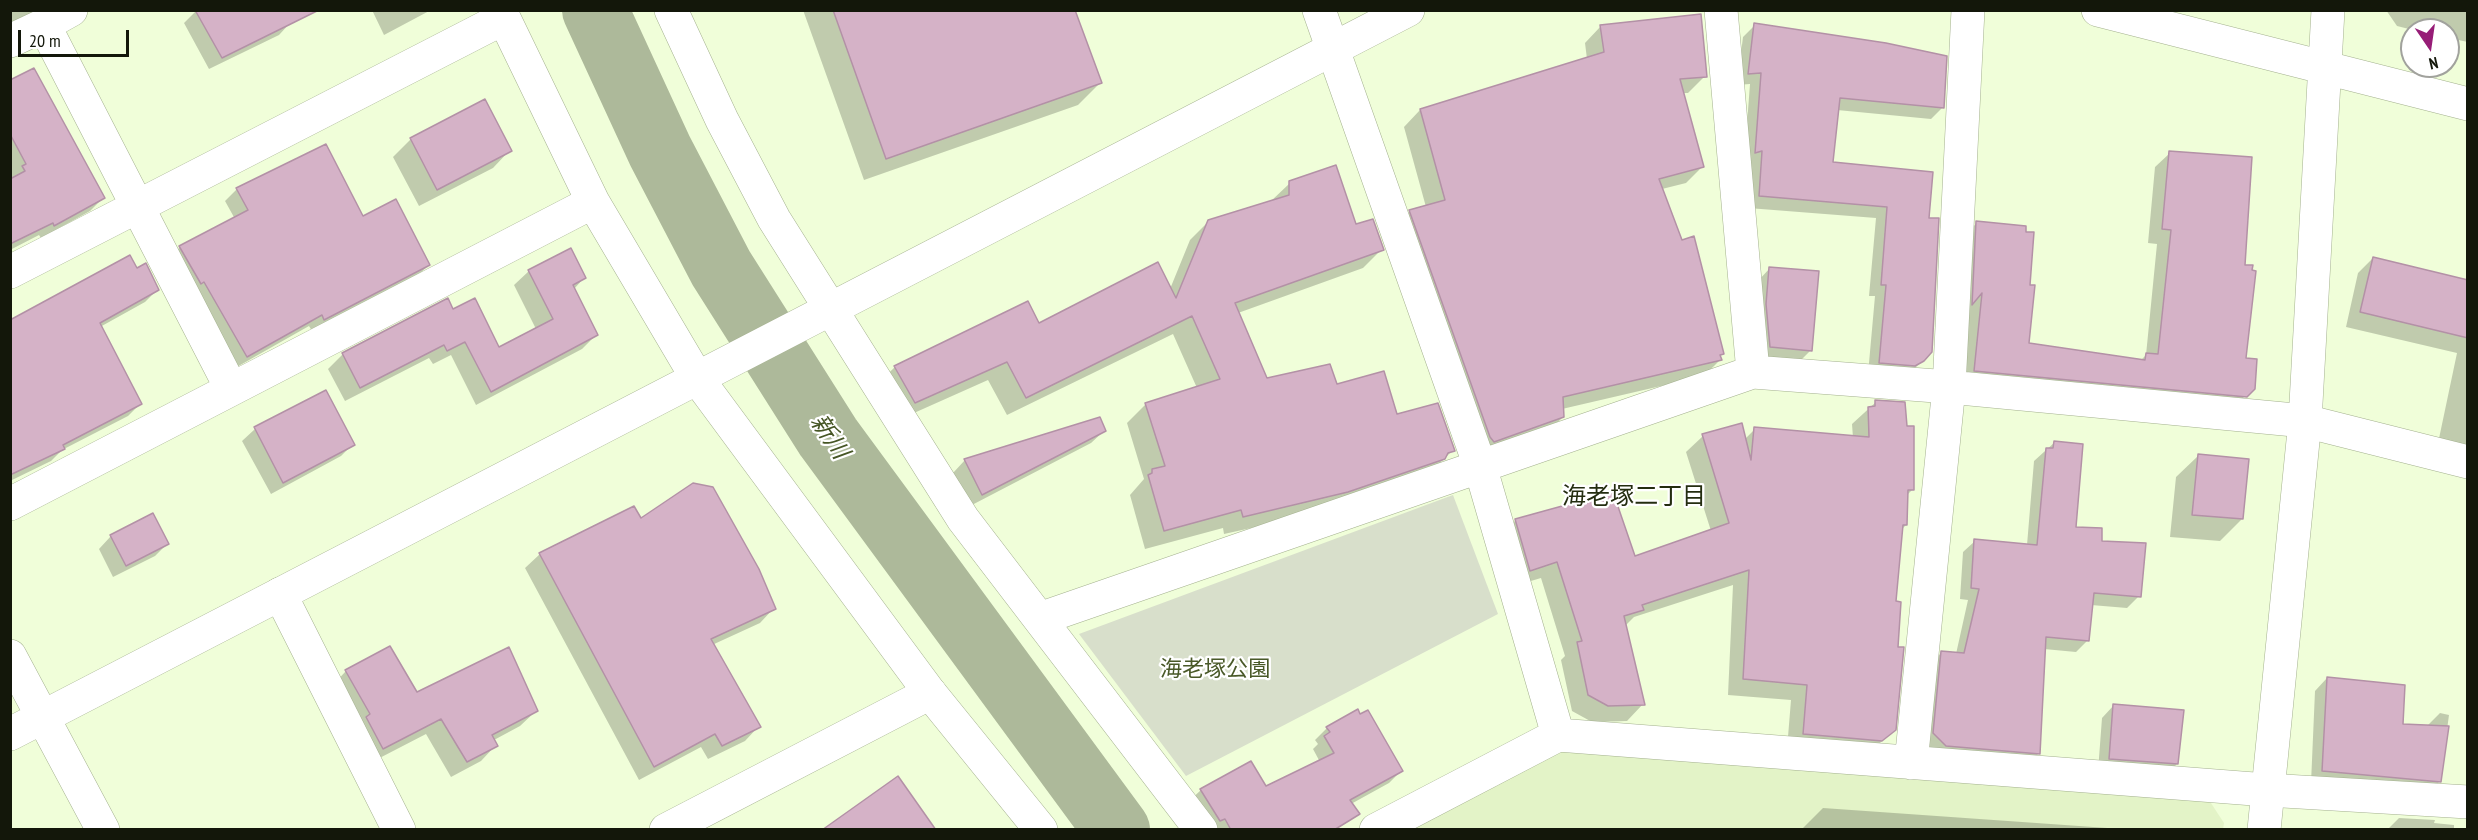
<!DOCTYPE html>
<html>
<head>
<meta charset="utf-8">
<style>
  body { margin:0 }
  #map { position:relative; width:2478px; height:840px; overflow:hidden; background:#f0fed9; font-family:"PT Sans Narrow",sans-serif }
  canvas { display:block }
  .frame { position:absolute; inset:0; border:12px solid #13170a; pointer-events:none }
  .north { position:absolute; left:2400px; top:18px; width:60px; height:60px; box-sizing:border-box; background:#fff; border:2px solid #a1a29d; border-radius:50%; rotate:167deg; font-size:16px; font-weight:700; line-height:24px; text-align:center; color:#13170a }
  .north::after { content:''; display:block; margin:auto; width:21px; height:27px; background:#971d77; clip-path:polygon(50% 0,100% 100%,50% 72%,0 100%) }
  .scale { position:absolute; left:18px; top:30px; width:111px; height:27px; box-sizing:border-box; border:3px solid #13170a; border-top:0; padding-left:8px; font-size:18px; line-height:21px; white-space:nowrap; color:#13170a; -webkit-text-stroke:4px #fff; paint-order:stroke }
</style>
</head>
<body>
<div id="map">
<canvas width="2478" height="840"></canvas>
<div class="frame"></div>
<div class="north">N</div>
<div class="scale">20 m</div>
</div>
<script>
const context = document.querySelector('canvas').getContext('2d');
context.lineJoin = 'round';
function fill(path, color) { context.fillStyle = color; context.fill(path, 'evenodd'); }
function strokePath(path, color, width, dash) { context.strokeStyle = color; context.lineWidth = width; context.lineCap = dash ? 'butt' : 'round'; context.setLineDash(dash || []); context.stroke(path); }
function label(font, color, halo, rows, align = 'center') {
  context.font = font + ' "PT Sans Narrow","Noto Sans JP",sans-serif'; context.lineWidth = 4.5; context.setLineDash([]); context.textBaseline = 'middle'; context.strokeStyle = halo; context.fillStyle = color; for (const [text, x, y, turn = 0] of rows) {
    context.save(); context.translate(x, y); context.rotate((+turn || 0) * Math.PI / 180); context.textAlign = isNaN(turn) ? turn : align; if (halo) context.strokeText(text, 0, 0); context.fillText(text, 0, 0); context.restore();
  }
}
fill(new Path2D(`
  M1558,747l649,50 17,26 -1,7h-822z`), '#e3f3c7');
fill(new Path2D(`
  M1453,495l45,119 -312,162 -107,-142z`), '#d8dfcb');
fill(new Path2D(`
  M10,10h28l-28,14z
  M372,10h59l-47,25z
  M803,10h270l27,73 -22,22 -214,75z
  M2386,10h82v32l-20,-4v-8h-35l-16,-4z
  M196,11l95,11 -12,13 -70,34 -25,-46z
  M1755,25l188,82 -12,12 -94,-9 -6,54 96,55 -4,141 -13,13 -42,1 7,-78h-6l7,-78 -128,-10 -4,-45 6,-79 -13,1 6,-48z
  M1601,26l104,50 -17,17h-6l21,73 -17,17 -24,6 60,164 -2,7 -16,16 -142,33 1,8 -17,17 -69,23 -83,-229 16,-17 16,-4 -22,-80 16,-17 167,-51 -2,-16z
  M10,82l93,116 -13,13 -49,27 -2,-3 -29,15z
  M411,139l99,11 -17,18 -74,38 -26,-49z
  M2170,153l73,113 1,93 9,29 -22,22 -271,-26 2,-147 15,-14 52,63 -2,58 113,17 6,-6 11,-111 -9,-1 7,-76z
  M1290,183l65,42 27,24 -19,19 -125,45 28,67 70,6 60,30 57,34 -19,19 -106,42 -104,23 -1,-6 -78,21 -15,-54 14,-16 -17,-56 19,-19 51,-16 -24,-54 -166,81 -19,-35 -92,41 -20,-36 19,-18 275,-78 20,-49 19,-19 61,-19z
  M237,189l125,29 67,47 -13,12 -104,54 -3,-5 -74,42 -67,-108 12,-13 55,-28 -10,-18z
  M2373,258l95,24v172l-31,-6 20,-95 -111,-26 12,-54z
  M1770,268l40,83 -12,12 -40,-4v-78z
  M137,270l20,20 -12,12 -45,25 40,77 -12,12 -66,34 -11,11 -41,20v-159z
  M529,271l55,7 -10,11 22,46 -14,14 -106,56 -25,-50 -18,9 -4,-6 -84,43 -17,-32 14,-14 105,-55 6,11 45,38 38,-20 -22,-44z
  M325,392l28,52 -12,12 -70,38 -29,-53 13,-12z
  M1876,402l36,88 -5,5 -1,30 -5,5 -6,73 -1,126 -17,17 -90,3 4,-49 -63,-5 5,-110 -99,32 -8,8 17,79 -16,17 -35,1 -20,-11 -11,-51 4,-4 -24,-78 -27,8 -15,-50 17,-16 118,38 77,-27 -25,-79 17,-16 42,3 10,-10 98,9 -1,-14z
  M1099,419l5,12 -13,12 -121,63 -17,-33 12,-13z
  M2055,442l19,86 27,14 38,54 -12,12 -36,-3 -3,35 -12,12 -32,-3 -5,104 -12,12 -93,-8 -12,-12 8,-81 12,-12 14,2 12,-54 -8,-1 3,-47 12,-11 52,4 7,-84z
  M2198,456l44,63 -22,22 -50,-4 6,-60z
  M111,536l56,8 -12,12 -42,21 -14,-28z
  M540,554l234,54 -14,15 -48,22 47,81 -14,15 -37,18 -7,-12 -62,33 -114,-212z
  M346,671l70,23 120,17 -16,15 -26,14 2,5 -15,16 -30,16 -25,-43 -58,30 -37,-77z
  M2327,678l75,47 25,1 13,-13 9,2 -9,66 -12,12 -117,-10 4,-92z
  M2114,705l63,59 -12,12 -67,-5 4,-53z
  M1327,728l74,43 -12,12 -38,21 -20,26h-125l-18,-28 13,-12 49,-27 15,25 55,-26 -7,-13 5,-5 -3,-4z
  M1823,808l313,22h-335z
  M2399,818l36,2 -1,3 20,2v5h-67z`), '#0003');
strokePath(new Path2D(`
  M595,10l65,141 61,117 107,169 289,393`), '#adb99a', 66);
const building = new Path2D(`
  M195,10h124l-97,48z
  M833,10h242l27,73 -216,76z
  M1701,14l6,63 -27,2 24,88 -45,12 23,61 12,-4 30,118 -4,1 2,5 -159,37 1,20 -70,25 -4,-5 -81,-227 36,-10 -25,-91 184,-57 -4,-27z
  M1754,23l132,20 61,13 -3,52 -104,-10 -7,64 100,10 -4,46h10l-7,134 -8,9 -9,5 -36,-3 7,-78h-5l6,-78 -128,-11 3,-45 -7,2 6,-80 -13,1z
  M34,68l71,130 -51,28 -1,-3 -43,21v-65l15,-8 -3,-5 4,-2 -16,-30v-54z
  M485,99l27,52 -75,39 -27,-52z
  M326,144l37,72 33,-17 34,66 -106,55 -2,-5 -75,42 -43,-75 -3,2 -22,-38 69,-36 -12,-22z
  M2169,151l83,6 -7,108h8l-1,5 4,1 -10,87 11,1 -2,30 -8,8 -273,-26 8,-78 -10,12 4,-84 50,5v6h8l-4,53h5l-6,58 116,17 1,-7 12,1 13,-124 -9,-1z
  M1336,165l20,59 17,-5 11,31 -149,53 32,75 63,-14 7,20 47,-13 13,43 41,-11 17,48 -7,2 -3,6 -97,33 -105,25 -2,-7 -77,21 -16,-56 4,-2v-4l13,-3 -20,-63 75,-24 -28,-63 -166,82 -19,-36 -92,41 -21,-37 134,-65 11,22 119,-61 18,36 32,-78 81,-25v-14z
  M571,248l15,30 -13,7 25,50 -107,57 -26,-50 -18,9 -3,-6 -84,43 -18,-35 106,-55 5,11 22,-11 24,49 54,-28 -25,-49z
  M130,255l7,13 9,-5 13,27 -59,33 42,81 -79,41 2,4 -55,26v-155z
  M2373,257l95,23v58l-108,-26z
  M1769,267l50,4 -7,80 -42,-4 -4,-43z
  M326,390l29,55 -72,38 -29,-56z
  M1875,400l30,2 2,24h7v64h-6l-1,35h-4l-7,76 5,1 -3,45h6l-8,83 -14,11 -79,-7 4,-49 -64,-6 6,-109 -107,35 2,5 -20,6 21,89 -37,1 -20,-11 -11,-53 5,-1 -25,-79 -27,9 -15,-52 98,-27 22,64 94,-33 -27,-89 40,-11 9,37 3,-33 115,10 -1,-30 7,-1z
  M1100,417l6,14 -124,64 -18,-36z
  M2054,441l29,3 -7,83 26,1v13l44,2 -5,54 -47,-4 -5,48 -43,-4 -6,117 -94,-8 -13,-13 8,-82 23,2 15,-64 -8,-1 3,-49 63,6 9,-97h7z
  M2198,454l51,5 -6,60 -51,-4z
  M693,483l20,4 46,82 17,40 -65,30 50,88 -39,19 -7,-12 -61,33 -115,-214 95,-47 7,12z
  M153,513l16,31 -43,22 -16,-31z
  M390,646l27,46 92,-45 29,64 -46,24 6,11 -31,16 -26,-43 -58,30 -17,-32 4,-3 -25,-44z
  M2327,677l78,8 -2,39 46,2 -8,56 -119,-11z
  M2113,704l71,6 -6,54 -69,-5z
  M1358,709l2,5 8,-4 35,61 -53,29 10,14 -26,16h-103l-6,-11 -5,2 -20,-32 51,-28 15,25 68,-33 -10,-17 6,-4 -4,-5z
  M898,776l38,54h-114z`);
fill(building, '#d5b2c7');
strokePath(building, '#b391a6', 1.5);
const minor = new Path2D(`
  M71,10l-27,15 187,363
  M500,10l93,192 104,176 233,315 111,137
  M671,10l51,110 52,99 189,300 238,311
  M1319,10l161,456 78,269
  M1721,10l32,362
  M10,41l34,-16
  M10,272l494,-254
  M10,504l583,-302
  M280,594l119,236
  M1042,618l711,-246 196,15 356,34 163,41
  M1911,763l38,-376 19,-377
  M1376,830l182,-95 709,55 201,12`);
const tertiary = new Path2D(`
  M2098,10l370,94
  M10,656l93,174
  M10,734l1398,-724
  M666,830l264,-137
  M2264,830l41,-409 23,-411`);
strokePath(minor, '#a4b18f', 34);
strokePath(tertiary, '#a4b18f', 34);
strokePath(minor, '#fff', 33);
strokePath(tertiary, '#fff', 33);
label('22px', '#495928', '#fff', [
  ["海老塚公園",1215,670]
]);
label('italic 24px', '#465625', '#fff', [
  ["新川",829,437,56]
]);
label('24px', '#242d10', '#fff', [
  ["海老塚二丁目",1634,497]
]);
</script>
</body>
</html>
